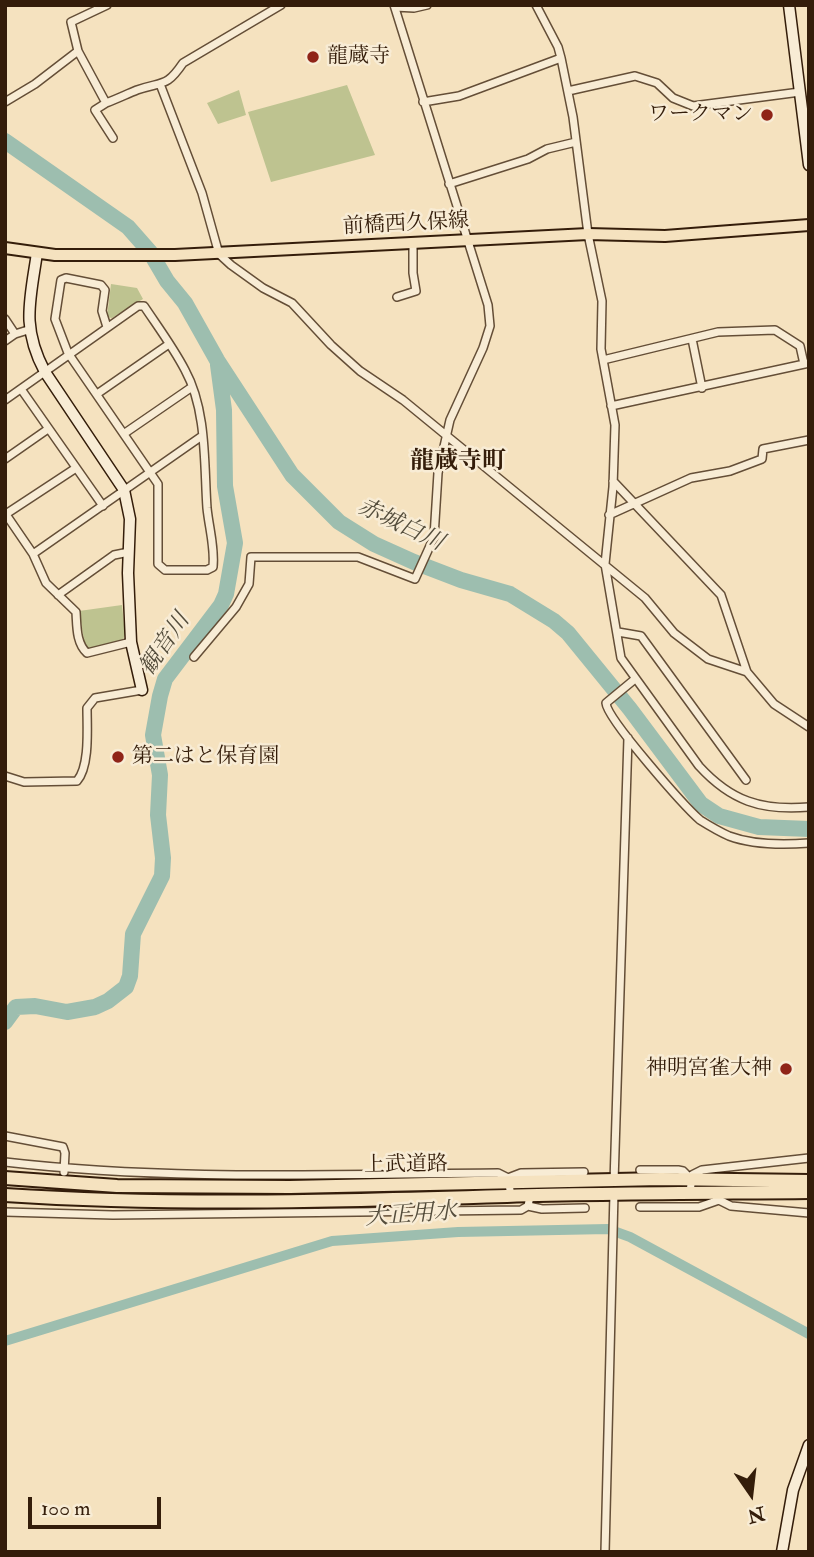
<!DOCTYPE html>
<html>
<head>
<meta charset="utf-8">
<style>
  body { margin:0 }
  #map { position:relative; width:814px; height:1557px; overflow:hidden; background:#f5e2bf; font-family:"IM FELL Double Pica",serif }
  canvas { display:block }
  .frame { position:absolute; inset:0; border:7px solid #341d0a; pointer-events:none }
  .north { position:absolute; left:716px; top:1459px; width:70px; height:70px; -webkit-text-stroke:5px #f8ecd5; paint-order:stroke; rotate:166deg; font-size:19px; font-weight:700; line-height:28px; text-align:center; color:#341d0a }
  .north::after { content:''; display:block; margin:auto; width:24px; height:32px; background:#341d0a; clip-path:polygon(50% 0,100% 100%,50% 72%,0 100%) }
  .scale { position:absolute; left:28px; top:1497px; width:133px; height:32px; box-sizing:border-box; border:4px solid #341d0a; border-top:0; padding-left:9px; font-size:21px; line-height:24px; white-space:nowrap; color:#341d0a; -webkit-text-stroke:5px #f8ecd5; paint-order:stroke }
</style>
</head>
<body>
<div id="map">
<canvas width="814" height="1557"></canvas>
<div class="frame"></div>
<div class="north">N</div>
<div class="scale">100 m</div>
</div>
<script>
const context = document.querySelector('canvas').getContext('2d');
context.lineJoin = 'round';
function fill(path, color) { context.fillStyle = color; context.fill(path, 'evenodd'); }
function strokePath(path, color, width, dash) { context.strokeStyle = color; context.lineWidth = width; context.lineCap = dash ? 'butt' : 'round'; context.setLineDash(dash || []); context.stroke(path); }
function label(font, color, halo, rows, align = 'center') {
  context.font = font + ' "IM FELL Double Pica","Noto Serif JP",serif'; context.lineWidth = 5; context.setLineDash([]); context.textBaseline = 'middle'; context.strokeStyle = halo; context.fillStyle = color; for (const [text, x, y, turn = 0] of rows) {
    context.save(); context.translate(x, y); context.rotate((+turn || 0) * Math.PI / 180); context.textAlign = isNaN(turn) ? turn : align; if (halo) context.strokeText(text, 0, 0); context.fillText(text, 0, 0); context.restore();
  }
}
fill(new Path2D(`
  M347,85l28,70 -104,27 -23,-70z
  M239,90l7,25 -28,9 -11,-21z
  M111,284l26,4 6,11 -31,19 -5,-1z
  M122,605l3,29 -2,6 -33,9 -5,-3 -6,-35z`), '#bec390');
strokePath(new Path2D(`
  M5,1341l327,-100 126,-9 150,-3 22,8 179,97`), '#9dbeaf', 10);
strokePath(new Path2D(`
  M5,141l123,86 22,25 17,29 18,22 32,57 75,115 47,47 35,22 40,18 47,18 49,14 44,27 14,12 62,76 71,95 18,12 40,11 50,2
  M5,1022l11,-15 19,-1 32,6 28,-5 13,-6 18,-14 4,-11 3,-42 29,-58 1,-18 -5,-43 2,-40 -7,-40 7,-39 5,-17 56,-74 5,-11 9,-51 -10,-57 -1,-76 -6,-45`), '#9dbeaf', 16);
const street = new Path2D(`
  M107,5l-36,17 7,29 28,52c11,-4 21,-9 31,-13 26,-9 29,-2 46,-27l98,-58
  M536,5l22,42 3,11 12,59 15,117 14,67 -1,48 14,76 -2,62 -8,77 16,94 78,108c32,35 62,45 110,41
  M395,7l19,1 13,-3
  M160,84l42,109 17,61 12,11 32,23 29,15 39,42 29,26 43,29 242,198 29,35 34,26 39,13 27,32 35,23
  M568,91l67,-15 22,7 16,15 20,8 107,-14
  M5,102l30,-18 43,-33
  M423,102l36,-6 102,-38
  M106,103l-11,7 18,28
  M449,184l79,-25 19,-10 29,-7
  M397,297l19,-6 -3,-18v-29
  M5,319l10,15
  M692,339l10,49
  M5,341l10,-7 13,-4
  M603,360l115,-28 57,-2 25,16 4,18
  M21,389l82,117
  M97,394l72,-50
  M5,400l133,-94h6c14,21 29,41 41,64 22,40 19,94 22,138 2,20 8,39 6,59l-6,3h-42l-7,-6v-80l-90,-131 -13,-34 6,-39 5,-2 35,7 4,5 -3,21 5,16
  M611,406l198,-43
  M125,433l67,-46
  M5,459l43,-30
  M613,481l108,114 26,77
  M5,513l28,41 13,29 30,29c1,14 0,31 11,41l44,-11
  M6,514l70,-46
  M609,515l82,-37 39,-7 32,-12 1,-10 46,-9
  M33,554l169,-118
  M58,595l56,-40 15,-3
  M618,632l23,4 105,144
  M194,657l42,-50 13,-23 2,-27h107l57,22 19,-42 4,-64 12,-53 33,-72 7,-22 -2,-21 -94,-300
  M635,679l-29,24c1,16 78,103 94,117 8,5 20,12 29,16 24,9 54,9 80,7
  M5,776l19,6 53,-1c13,-15 10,-53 10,-73l8,-10 47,-8
  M5,1136l58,11 2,6 -1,19
  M5,1162c164,19 328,12 493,11l10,5 3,18
  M640,1170h38l5,1 8,8
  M508,1178l13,-5 63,-1
  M614,1182l14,-444
  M690,1193l2,-18 10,-5 107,-12
  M713,1193l6,7 12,6 78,7
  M528,1206l14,3 43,-1
  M640,1207h59l20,-7
  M5,1212l108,3 408,-5 7,-4 2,-10
  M605,1552l9,-359`);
const secondary = new Path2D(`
  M789,5l20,160
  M37,253c-7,48 -16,74 8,119l79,118 6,29 -2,54 3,69 11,48
  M782,1552l11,-62 16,-45`);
const primary = new Path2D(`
  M5,248l50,7h120l413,-21 77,2 144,-11`);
const highway = new Path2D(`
  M5,1178l112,8 173,1 371,-8 148,2
  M5,1195c168,11 335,6 502,1 101,-3 201,-3 302,-4`);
strokePath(street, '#644e37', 10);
strokePath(secondary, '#341d0a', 13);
strokePath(primary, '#341d0a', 14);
strokePath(highway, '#341d0a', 16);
strokePath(street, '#f8ecd5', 7);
strokePath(secondary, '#f8ecd5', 10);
strokePath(primary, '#f5e2bf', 10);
strokePath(highway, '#f5e2bf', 12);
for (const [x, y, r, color] of [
  [313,57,7,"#8f2418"],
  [767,115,7,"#8f2418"],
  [118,757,7,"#8f2418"],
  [786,1069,7,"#8f2418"]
]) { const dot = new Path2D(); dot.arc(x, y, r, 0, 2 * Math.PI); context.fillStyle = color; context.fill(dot); strokePath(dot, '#f8ecd5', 2.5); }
label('21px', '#341d0a', '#f8ecd5', [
  ["龍蔵寺",327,57],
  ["ワークマン",753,115,"right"],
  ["第二はと保育園",132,757],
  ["神明宮雀大神",772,1069,"right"]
], 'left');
label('21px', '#341d0a', '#f8ecd5', [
  ["前橋西久保線",406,225,-3],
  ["上武道路",406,1166,-1]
]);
label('italic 23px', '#544d3c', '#f8ecd5', [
  ["赤城白川",400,526,25],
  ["観音川",166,645,-56],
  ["大正用水",411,1216,-4]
]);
label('bold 24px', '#341d0a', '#f8ecd5', [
  ["龍蔵寺町",458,463]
]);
</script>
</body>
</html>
